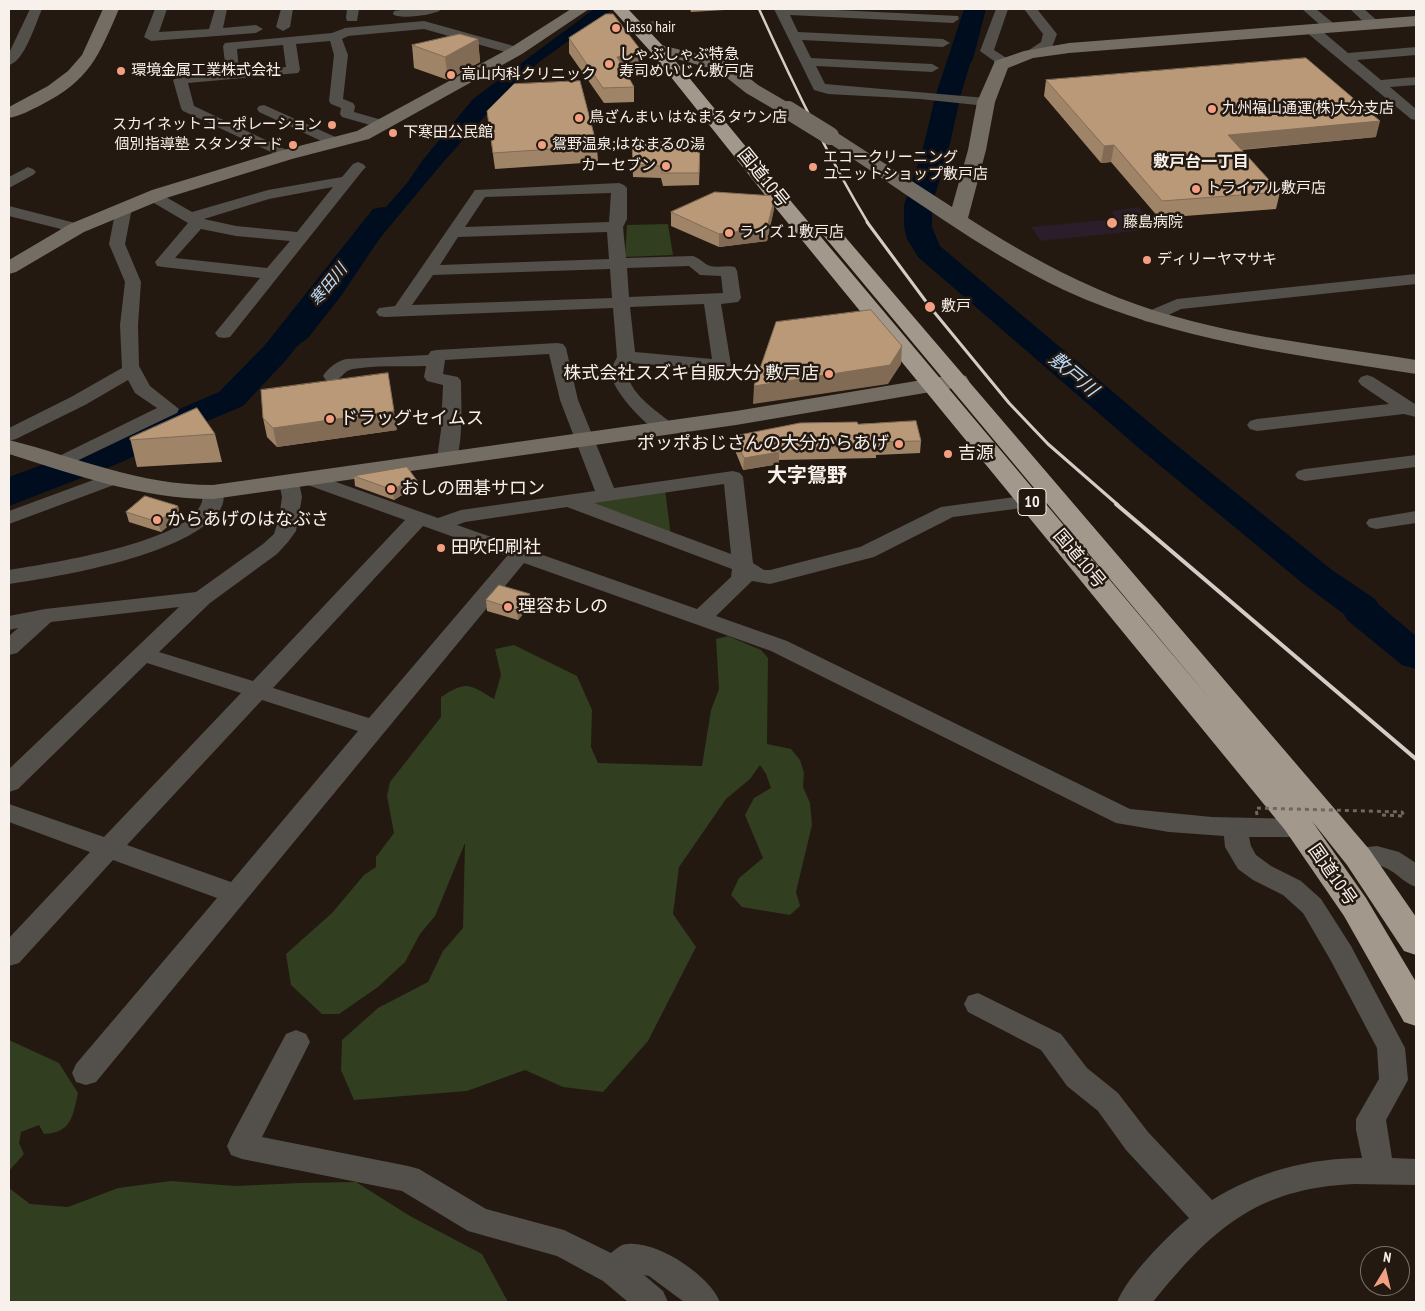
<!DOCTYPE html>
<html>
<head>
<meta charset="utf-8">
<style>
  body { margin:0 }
  #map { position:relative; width:1425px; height:1311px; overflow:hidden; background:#231911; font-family:"PT Sans Narrow",sans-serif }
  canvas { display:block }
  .frame { position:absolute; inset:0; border:10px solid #f8f1eb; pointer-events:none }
  .north { position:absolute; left:1360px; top:1246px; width:50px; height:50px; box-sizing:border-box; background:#231911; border:1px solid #786f68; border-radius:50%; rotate:9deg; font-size:14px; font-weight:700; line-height:20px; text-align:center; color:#f8f1eb }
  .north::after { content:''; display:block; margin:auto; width:18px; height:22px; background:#f3a082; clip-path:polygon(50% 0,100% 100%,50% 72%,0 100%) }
</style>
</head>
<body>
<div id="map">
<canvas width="1425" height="1311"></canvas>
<div class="frame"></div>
<div class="north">N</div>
</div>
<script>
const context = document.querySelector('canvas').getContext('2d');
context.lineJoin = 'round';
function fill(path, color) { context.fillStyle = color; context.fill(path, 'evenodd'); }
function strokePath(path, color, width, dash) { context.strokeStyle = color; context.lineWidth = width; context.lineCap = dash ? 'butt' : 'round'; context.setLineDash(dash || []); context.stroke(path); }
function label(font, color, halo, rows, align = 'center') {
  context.font = font + ' "PT Sans Narrow","Noto Sans JP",sans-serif'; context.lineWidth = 5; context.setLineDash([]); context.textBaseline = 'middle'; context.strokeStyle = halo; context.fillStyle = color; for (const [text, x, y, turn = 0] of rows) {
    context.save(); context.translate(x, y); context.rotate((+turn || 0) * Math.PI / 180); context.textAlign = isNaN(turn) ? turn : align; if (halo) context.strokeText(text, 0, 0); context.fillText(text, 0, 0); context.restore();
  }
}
fill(new Path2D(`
  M678,109l10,14 -17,2 -11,-13z`), '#2d1f11');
fill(new Path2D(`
  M1139,207l16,22 -114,12 -10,-14 85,-8 -5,-8z`), '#2b1d2a');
fill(new Path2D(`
  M668,224l5,31 -48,2 2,-32z
  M665,490l6,46 -80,-31 3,-4z
  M728,636l33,14 7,8 -1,86 24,5 9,11 4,13 -1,14 7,16 2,22 -16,67 4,14 -10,9 -48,-8 -11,-12 8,-17 24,-20 -18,-43 9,-17 17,-10 -5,-14 -6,-9 -10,14 -24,20 -47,68 -6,47 23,33 -48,94 -45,51 -40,-5 -38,-17 -58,21 -113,9 -13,-30 1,-30 36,-32 50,-26 15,-31 20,-23 2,-85 -30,73 -15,18 -15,28 -27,25 -39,27h-17l-31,-29 -5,-31 46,-41 32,-38 12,-8v-10l18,-24 -7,-37 3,-14 51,-65v-20c26,-17 28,-13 53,2l7,-24 -6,-26 19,-4 63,31 15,34 -1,37 7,16 104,3 9,-56 8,-21 -3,-50z
  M9,1040l50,23 19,30c-5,22 -6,40 -34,41l-5,-9 -18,7 -2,11 5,11 -15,17z
  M171,1181l64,5 65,-3 56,-1 54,34 72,38 26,48h-499v-114l21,16 38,3 50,-19z`), '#313e1f');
fill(new Path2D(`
  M594,9h19l-74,53 -43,42 -51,56 -65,78 -39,58 -33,42 -45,33 -35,35 -39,20 -28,18 -46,21 -106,41v-17l117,-43 10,-1 78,-36 83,-72 47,-57 7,-31 8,-11 48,-55 15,-22 51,-62z`), '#000d1f');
fill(new Path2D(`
  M964,9h22l-13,50 -3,5 -9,30 -13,58 -16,53v22l8,19 224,189 168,135 43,29 4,6 37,31v33l-14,-4 -55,-45 -3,-6 -38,-28 -166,-137 -222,-192 -11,-18 -3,-12v-22l18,-53 14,-58z
  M383,207l10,2 4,6 -4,6 -106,138 -44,47 -134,57 -100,37v-23l76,-28 134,-57 46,-47 108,-136z`), '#000d1f');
strokePath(new Path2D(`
  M1382,815l22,1`), '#6f665f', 3, [4, 4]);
fill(new Path2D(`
  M30,9h12c-6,14 -18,53 -33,56v-12z
  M155,9h12l-8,23 50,-3 6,-20h12l-4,19 33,-3 7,4 -7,4 -105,8 -7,-4z
  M281,9h12l-3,18 -7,4 -7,-4z
  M347,9h12l-2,12h-10l-1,-3z
  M409,9h33c-5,6 -44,11 -49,5l1,-3z
  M774,9h42l142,7 1,3 -6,4 -163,-8 8,17 145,7 7,4 -7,4 -141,-7 9,18 121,6 7,4 -7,4 -116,-6 9,18 161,14 5,1 2,3 -2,3 -5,1 -66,-7 -92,-5 -14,-4z
  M996,9h12l-14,41 14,9v6l-7,4 -5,-1 -2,-7 -14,-10z
  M1024,9h13l20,25 -5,13 -22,11 -7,-4 18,-12 2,-8z
  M1302,9h14l22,18 -2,3h-10z
  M1350,9h14l17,15 -2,3h-10z
  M424,21l97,27 2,3 -7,4 -92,-26 -76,7 -6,3 6,16 -5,44 10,4 2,3 -1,6 35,10 2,3 -2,3 -5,1 -42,-12 -2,-3 1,-6 -10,-4 -2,-3 5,-46 -4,-14 -34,3 4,26 -2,3 -110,10 6,23 97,46 2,3 -2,3 -5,1 -103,-48 -2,-3 -8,-28 7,-4 46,-4 -3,-26 2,-3 107,-10 13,-5zM283,45l3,22 -47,4 -2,-22z
  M655,21l7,4 -2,3 -23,3 -7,-4 7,-4z
  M1311,25l5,1 32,27 68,-6v8l-59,5 24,20 35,-3v8l-26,2 26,22v11l-5,-1 -105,-87 -2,-3 2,-3z
  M264,105l76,34 2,3 -2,3h-10l-71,-33 -2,-3 2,-3z
  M358,162l5,2 3,3 -3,3 -133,167 -6,1 -6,-1 -3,-4 45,-55 -97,-11 -6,-1 -2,-4 33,-39 -41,-24 -2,-3 2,-3h12l33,19 76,-22 74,-13 11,-13zM333,187l-36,45 -61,-6 -32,-7 65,-20zM201,229l35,7 54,5 -23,27 -92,-10z
  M28,167l5,2 3,3 -3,3 -24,13v-11z
  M619,183l5,2 3,3v31l-4,8 3,31 67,-2c7,2 11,8 17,10 8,2 17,-1 25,1l2,4 4,27 -3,4 -17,2 10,61 -3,4 -6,1 -91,-7c-13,24 26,48 42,61l3,4 -3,4c-4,1 -8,2 -12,1 -16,-7 -50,-44 -51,-62l7,-14 -4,-49 -228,9 -6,-1 -3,-4 3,-4 16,-2 80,-116zM611,193l-2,29 -144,5 20,-30zM607,232l2,27 -169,6 18,-28zM689,266l11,9 21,1 2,17 -94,4 -2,-29zM610,269l2,29 -200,7 21,-30zM704,304l8,55 -77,-7 -5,-45z
  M124,203l6,2 2,3 -7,36 16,38 -3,43 1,41 11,20 29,23 -2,4 -115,55 -7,-2 -3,-4 3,-4 102,-50 -22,-15 -7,-13 -43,25 -69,34 -7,2v-13l62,-31 51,-29 -2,-43 5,-43 -16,-38 7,-36 2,-3z
  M9,206l74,19 2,3 -2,3 -6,2 -68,-17z
  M1416,274v10l-235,25 -25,12 -6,1 -6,-1 -3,-4 3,-4 33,-14z
  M557,343l6,1 3,4 12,52 36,88 119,-17 7,2 3,4 10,86 11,7h6l90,-23 81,-40 89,-12 7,2 3,4 -3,4 -7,2 -77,10 -79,40 -104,27 -18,-3 -36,35 71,25 343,168 82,8 88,2 9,3 4,6 -4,6 -9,3h-51l2,9 5,9 15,11 30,15 20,18 30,47 54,102 3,32 -22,40 6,38 24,1v26c-20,0 -40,-1 -61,-1 -98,4 -143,45 -202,118h-36c10,-25 50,-66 72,-84l-63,-68 -28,-39 -31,-25 -26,-36 -73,-38 -4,-8 4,-8 10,-3 83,41 26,34 31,25 30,39 64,68c45,-28 97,-42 150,-42l-6,-28v-11l23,-40 -2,-31 -46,-87 -28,-48 -20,-18 -30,-15 -15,-11 -13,-22 -1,-11 -55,-4 -53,-9 -345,-172 -247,-88 -428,519 -10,3 -10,-3 -4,-9 4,-9 141,-166 -104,-38 -94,103 -10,3v-28l81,-86 -81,-30v-18l95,33 137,-144 -94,-30 -129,126 -9,3v-23l170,-162 -128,15 -34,31 -8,2v-19l9,-8 -9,2v-14l36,-7 151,-17 67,-48 11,-10 5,-16 3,-21 -3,-15 3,-4 7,-2 7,2 3,4 3,15 -6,34 -8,11 -11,12 -67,49 -51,49 94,29 152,-161 -103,-37 -3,-4 3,-4 7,-2 7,2 122,43 23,-8 134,-19 -35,-91 -11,-46 -104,6 -2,14 15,3 3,4c0,19 3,68 -7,82l-7,2 -7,-2 -3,-4 4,-29 2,-45 -16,-4 -3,-4 2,-11c-24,1 -49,-1 -73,3 -12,2 -11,15 -27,11l-3,-4c5,-8 14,-15 23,-17l82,-4 3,-4 6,-1zM724,484l7,70 -137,-51zM567,507l165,62 -1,8 -34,32 -240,-84 8,-3zM423,526l84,30 -138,162 -96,-30zM262,700l96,31 -127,151 -104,-37z
  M1367,375l6,2 42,27 1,13 -12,-3 -147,17 -7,-2 -3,-4 3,-4 7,-2 132,-15 -28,-19 -3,-4 3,-4z
  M1416,455v12l-111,14 -7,-2 -3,-4 3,-4 7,-2z
  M115,472l7,2 3,4 -3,4 -113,42v-13z
  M213,486l7,2c7,9 3,19 -4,27 -36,41 -153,61 -207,69v-14c43,-7 156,-25 185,-56 13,-13 5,-16 12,-26z
  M1416,511v12l-40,6 -7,-2 -3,-4 3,-4z
  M1377,846l22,6 17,11v24c-13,-4 -21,-17 -35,-21 -10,-3 -21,1 -32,-2l-4,-7 4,-7 9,-2z
  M296,1030l10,4 4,8 -48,95 146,29 11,3 67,40 78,21 47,23c5,-4 10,-9 17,-9 30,-3 82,32 92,58h-36l-35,-26 -5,-1 19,16 5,11h-40l-25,-21 -46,-25 -89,-25 -66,-40 -160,-32 -11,-4 -4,-9 4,-9 55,-103z`), '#534f4a');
fill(new Path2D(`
  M103,9h16c-21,48 -29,71 -78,96 -10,5 -21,11 -32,13v-11l39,-21 20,-15 14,-16z
  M571,9h18l-67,45 -153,85 -77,20 -126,39 -82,34 -68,40 -7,2v-14l61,-36 82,-34 128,-39 77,-20 153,-83z
  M1416,16v10l-347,27 -36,5 -25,10 -13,34 -9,48 -18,68c48,31 98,59 151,80 95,37 198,46 297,62v14c-119,-19 -241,-33 -352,-84 -85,-40 -161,-100 -240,-150l-3,-4 3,-4 6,-1 6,1 116,75 16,-57 9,-48 18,-41 29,-10 45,-8z
  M657,44l72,18 29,23 36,21 3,4 -3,4 -6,1 -6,-1 -36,-21 -29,-23 -66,-18 -2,-3 2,-3z
  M958,374l8,2 3,5 -3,5 -230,39 -523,74c-71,0 -137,-24 -204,-45v-14c71,18 129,45 204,45l523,-74z`), '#736d64');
fill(new Path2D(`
  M612,9h16l35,37 116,141 431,512 -392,-470 3,-4 7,-2 7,2 534,624 47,68v38l-12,-4 -57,-86 -35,-44 54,77 50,84v44l-12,-4 -60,-106 -59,-86 -520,-635 -114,-143z`), '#a2988b');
strokePath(new Path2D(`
  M759,9c33,73 68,146 109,214`), '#d4ccc6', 2.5);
strokePath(new Path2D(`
  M867,222l63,85 79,96 39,41 70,61`), '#d4ccc6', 3);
strokePath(new Path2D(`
  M1116,504l300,255`), '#d4ccc6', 4);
strokePath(new Path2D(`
  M1257,815l-1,-7 146,4 2,4`), '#6f665f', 3, [4, 4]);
strokePath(new Path2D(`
  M788,110l42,26`), '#736d64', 18);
fill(new Path2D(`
  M690,9h52l-51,3z
  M569,38l74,30 -18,3 9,16v15l-30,1 -35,-50z
  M478,39l2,23 -32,18 -34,-12 -2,-23z
  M1046,80l330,57 -134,13 38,42 -4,17 -117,9 -48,-56 -10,1 -57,-67z
  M487,111l110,35 1,16 -103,7z
  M632,143l68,12 -1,30 -36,1 -2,-8 -28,-1z
  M774,209l-7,32 -48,6 -48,-21v-14z
  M263,418l134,12 -120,17 -10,-10z
  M858,424l63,17 -1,12 -44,2v3l-97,2v4l-36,6 -9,-22v-12z
  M215,434l7,28 -85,5 -7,-29z
  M354,476l65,16 -17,3 -8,5 -39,-14z
  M178,506l2,10 -19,16 -32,-10 -3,-10z
  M530,594l1,11 -13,15 -31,-9 -1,-11z`), '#a08468');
fill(new Path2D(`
  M478,39l2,23 -32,18 -3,-23z
  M643,53v15l-25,4 -1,-15z
  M1380,121l-4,16 -151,14 3,-16z
  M1114,145l-3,17 -10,1 3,-17z
  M775,196l-1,13 -7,32 -48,6v-13z
  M902,346l-1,18 -13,20 -135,20 1,-18z
  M394,411l3,19 -120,17 -4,-19z
  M779,452v12l-36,6 1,-12z
  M418,482l1,10 -17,3 -8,5 -1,-10 8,-5z
  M178,506l2,10 -19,16 -3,-10z
  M530,594l1,11 -13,15 -1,-10z`), '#826b55');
const building = new Path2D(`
  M606,14h7l30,39 -26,4 17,30 -31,1 -34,-50z
  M460,34l18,5 -33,18 -33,-12z
  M1306,58l74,63 -152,14 52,57 -118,9 -48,-56 -10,1 -58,-66z
  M580,81l17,65 -104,7 -6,-42 27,-27z
  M700,142l-1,31h-37l-1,-7 -28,-2 -1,-21z
  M715,192l60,4 -8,32 -48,6 -48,-22z
  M871,310l31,36 -12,19 -136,21 22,-64z
  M388,373l6,38 -121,17 -10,-10 -2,-28z
  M197,408l18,26 -85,6v-2z
  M916,421l5,20 -45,1 1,4 -99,2 1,4 -35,6 -10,-22 66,-13 57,-1 1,2z
  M407,467l11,15 -17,3 -8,5 -39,-14z
  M145,496l33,10 -20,16 -32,-10z
  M499,585l31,9 -13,16 -31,-10z`);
fill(building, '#ba9979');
strokePath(building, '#826b55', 1);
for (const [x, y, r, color] of [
  [616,28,5,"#f3a082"],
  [609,64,5,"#f3a082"],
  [121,71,5,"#f3a082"],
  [451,75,5,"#f3a082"],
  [1212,109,5,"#f3a082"],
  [579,118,5,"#f3a082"],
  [332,125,5,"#f3a082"],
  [393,133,5,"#f3a082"],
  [293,145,5,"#f3a082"],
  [542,145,5,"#f3a082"],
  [666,166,5,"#f3a082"],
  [813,167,5,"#f3a082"],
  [1196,189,5,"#f3a082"],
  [1112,223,6,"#f3a082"],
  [729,233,5,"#f3a082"],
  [1147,260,5,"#f3a082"],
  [930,307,6,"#f3a082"],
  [829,374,5,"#f3a082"],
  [330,419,5,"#f3a082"],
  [899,444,5,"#f3a082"],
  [948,454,5,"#f3a082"],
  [391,489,5,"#f3a082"],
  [157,520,5,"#f3a082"],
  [441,548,5,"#f3a082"],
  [508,607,5,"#f3a082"]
]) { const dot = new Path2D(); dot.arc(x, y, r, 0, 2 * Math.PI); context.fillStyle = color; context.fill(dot); strokePath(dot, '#231911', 2); }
label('15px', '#f8f1eb', '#231911', [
  ["lasso hair",626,28],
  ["しゃぶしゃぶ特急",619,55],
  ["寿司めいじん敷戸店",619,72],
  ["環境金属工業株式会社",131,71],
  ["高山内科クリニック",461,75],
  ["九州福山通運(株)大分支店",1222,109],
  ["鳥ざんまい はなまるタウン店",589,118],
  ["スカイネットコーポレーション",322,125,"right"],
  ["下寒田公民館",403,133],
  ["個別指導塾 スタンダード",283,145,"right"],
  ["鴛野温泉;はなまるの湯",552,145],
  ["エコークリーニング",823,158],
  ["ユニットショップ敷戸店",823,175],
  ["カーセブン",656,166,"right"],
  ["トライアル敷戸店",1206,189],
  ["藤島病院",1123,223],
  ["ライズ１敷戸店",739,233],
  ["ディリーヤマサキ",1157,260],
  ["敷戸",941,307]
], 'left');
label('bold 16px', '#f8f1eb', '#231911', [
  ["敷戸台一丁目",1201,162]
]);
label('italic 16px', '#b9daf8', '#231911', [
  ["寒田川",329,285,-51]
]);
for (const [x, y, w] of [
  [1032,502,28]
]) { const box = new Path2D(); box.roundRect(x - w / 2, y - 13.5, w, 27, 4); context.fillStyle = '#231911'; context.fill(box); strokePath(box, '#f8f1eb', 1); }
label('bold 16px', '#f8f1eb', null, [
  ["10",1032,502]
]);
label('18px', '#f8f1eb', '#231911', [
  ["国道10号",763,178,51],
  ["国道10号",1079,559,50],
  ["国道10号",1332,875,55]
]);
label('18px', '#f8f1eb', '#231911', [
  ["株式会社スズキ自販大分 敷戸店",819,374,"right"],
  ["ドラッグセイムス",340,419],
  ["ポッポおじさんの大分からあげ",889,444,"right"],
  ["吉源",958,454],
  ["おしの囲碁サロン",401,489],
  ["からあげのはなぶさ",167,520],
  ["田吹印刷社",451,548],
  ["理容おしの",518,607]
], 'left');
label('italic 19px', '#b9daf8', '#231911', [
  ["敷戸川",1073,375,40]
]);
label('bold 20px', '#f8f1eb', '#231911', [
  ["大字鴛野",807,476]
]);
</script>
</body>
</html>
